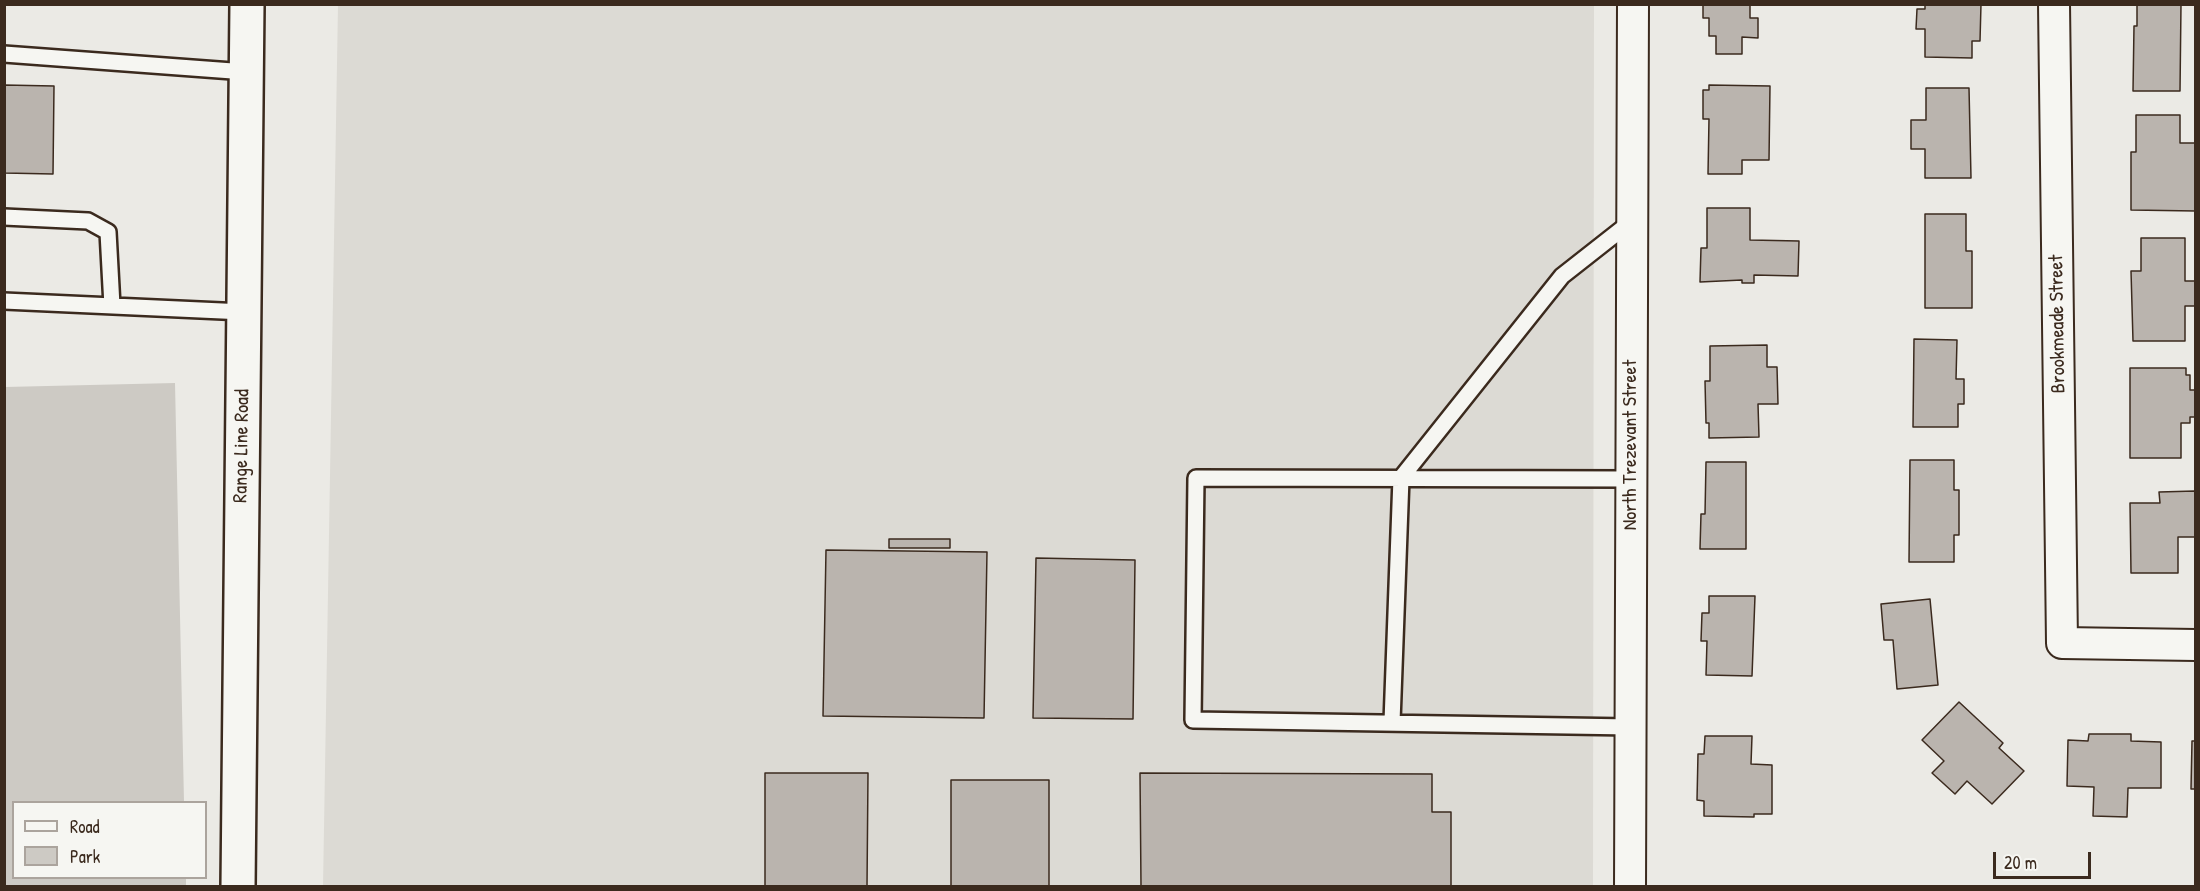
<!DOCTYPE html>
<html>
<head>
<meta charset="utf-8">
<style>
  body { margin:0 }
  #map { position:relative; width:2200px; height:891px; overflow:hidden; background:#ebeae5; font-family:"Patrick Hand",sans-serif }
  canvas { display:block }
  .frame { position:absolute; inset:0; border:6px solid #3b2a1e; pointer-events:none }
  .legend { position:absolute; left:12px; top:801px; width:195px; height:78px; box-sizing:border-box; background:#f6f6f2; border:2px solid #aba49d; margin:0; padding:8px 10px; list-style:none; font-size:18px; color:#3b2a1e }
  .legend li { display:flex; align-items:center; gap:12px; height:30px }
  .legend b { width:30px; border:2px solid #aba49d }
  .scale { position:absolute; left:1993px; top:852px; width:98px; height:27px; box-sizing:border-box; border:3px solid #3b2a1e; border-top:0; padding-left:8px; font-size:18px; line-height:21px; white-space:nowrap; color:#3b2a1e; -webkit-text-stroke:4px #f6f6f2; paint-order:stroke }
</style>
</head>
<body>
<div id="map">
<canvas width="2200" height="891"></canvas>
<div class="frame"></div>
<ul class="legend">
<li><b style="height:8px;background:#f6f6f2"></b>Road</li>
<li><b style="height:16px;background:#cdcac4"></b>Park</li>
</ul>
<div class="scale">20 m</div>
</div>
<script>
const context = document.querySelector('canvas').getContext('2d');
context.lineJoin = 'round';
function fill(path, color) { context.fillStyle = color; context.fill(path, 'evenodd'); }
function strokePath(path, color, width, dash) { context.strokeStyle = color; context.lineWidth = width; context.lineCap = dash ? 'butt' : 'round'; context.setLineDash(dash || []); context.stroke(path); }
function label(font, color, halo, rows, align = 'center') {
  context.font = font + ' "Patrick Hand",sans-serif'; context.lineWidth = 5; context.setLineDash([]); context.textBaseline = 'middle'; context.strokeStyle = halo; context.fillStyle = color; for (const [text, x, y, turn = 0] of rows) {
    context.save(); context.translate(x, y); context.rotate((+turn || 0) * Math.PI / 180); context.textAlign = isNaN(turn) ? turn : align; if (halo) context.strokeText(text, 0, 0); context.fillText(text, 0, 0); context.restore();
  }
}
fill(new Path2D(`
  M338,5h1256l-1,881h-1270z`), '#dcdad4');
fill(new Path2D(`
  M175,383l9,419h-170v76h172v8h-181v-499z`), '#cdcac4');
const building = new Path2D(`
  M1703,4h47v14h8v20l-16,-1v17h-26v-18h-7v-18h-6z
  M1925,4h56l-1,37h-8v17l-47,-1v-28h-9l1,-20h8z
  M2137,4h44l-1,87h-47l1,-65h3z
  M4,85l50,1 -1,88 -49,-1z
  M1709,85l61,1 -1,74h-27v14h-34l1,-55h-6v-29h6z
  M1926,88h43l2,90h-46v-29h-14v-29h15z
  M2136,115h44v28h16v68l-65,-1v-58h5z
  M1707,208h43v32l49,1 -1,35 -44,-1v8h-12v-3l-42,2 1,-34h6z
  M1925,214h41v37h6v57h-47z
  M2141,238h44v43h11v25h-11v35h-52l-2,-70h10z
  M1914,339l43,1 -1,39h8v25h-6v23h-45z
  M1767,345v22h10l1,37h-20l1,33 -50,1v-15h-3l-1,-42h5v-35z
  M2130,368h56v7h4v15h6v27h-6v6h-9v35h-51z
  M1910,460h44v30h5v45h-5v27h-45z
  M1706,462h40v87h-46l1,-35h4z
  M2195,491l1,46h-18v36h-47l-1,-70h30l-1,-11z
  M889,539h61v9h-61z
  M826,550l161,2 -3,166 -161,-2z
  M1036,558l99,2 -2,159 -100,-1z
  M1709,596h46l-3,80 -46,-1 1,-34h-6l1,-28h7z
  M1930,599l8,86 -41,4 -4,-49h-9l-3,-36z
  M1959,702l44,41 -4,5 25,23 -32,33 -25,-23 -12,13 -23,-21 12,-12 -22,-21z
  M2089,734h42v7l30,1v46h-33l-1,29 -34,-1 1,-29 -27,-1 1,-46 20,1z
  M1705,736h47l-1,28 21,1v49h-18v3l-50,-1v-15l-7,-1 1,-46h6z
  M2192,741h4v48h-5z
  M765,773h103l-1,113h-102z
  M1140,773l292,1v38h19v74h-310z
  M951,780h98v106h-98z`);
fill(building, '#bab4ae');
strokePath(building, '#3b2a1e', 1.5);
const service = new Path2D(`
  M4,54l242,18
  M4,217l84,4 20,11 4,74
  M4,301l240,11
  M1630,479l-434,-1 -3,242 438,7
  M1392,722l9,-244 161,-202 70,-55`);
const minor = new Path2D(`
  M2054,4l8,639 134,2
  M1630,886l3,-882`);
const secondary = new Path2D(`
  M238,886l9,-882`);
strokePath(service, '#3b2a1e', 20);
strokePath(minor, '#3b2a1e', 34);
strokePath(secondary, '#3b2a1e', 38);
strokePath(service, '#f6f6f2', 15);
strokePath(minor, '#f6f6f2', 30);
strokePath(secondary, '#f6f6f2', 33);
label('20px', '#3b2a1e', '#f6f6f2', [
  ["Brookmeade Street",2058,324,-91],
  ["North Trezevant Street",1631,445,-90],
  ["Range Line Road",242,446,-89]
]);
</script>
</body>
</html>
